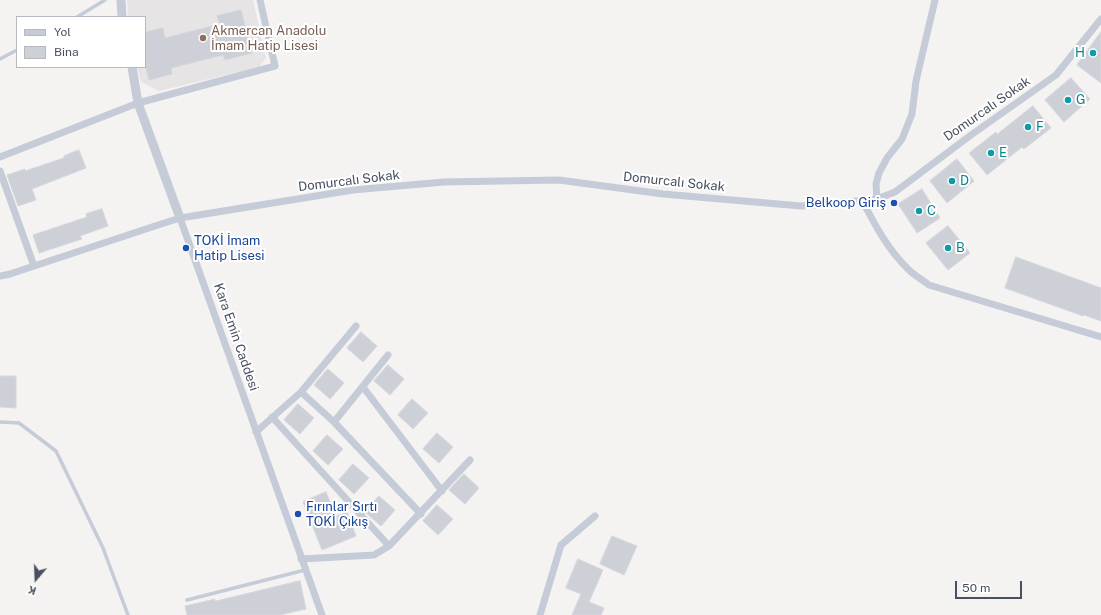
<!DOCTYPE html>
<html>
<head>
<meta charset="utf-8">
<style>
  body { margin:0 }
  #map { position:relative; width:1101px; height:615px; overflow:hidden; background:#f4f3f2; font-family:"Public Sans",sans-serif }
  canvas { display:block }
  .legend { position:absolute; left:16px; top:16px; width:130px; height:52px; box-sizing:border-box; background:#fff; border:1px solid #b6b9c0; margin:0; padding:5px 7px; list-style:none; font-size:12px; color:#485061 }
  .legend li { display:flex; align-items:center; gap:8px; height:20px }
  .legend b { width:20px; border:1px solid #b6b9c0 }
  .north { position:absolute; left:16px; top:559px; width:40px; height:40px; -webkit-text-stroke:3px #fff; paint-order:stroke; rotate:199deg; font-size:11px; font-weight:700; line-height:16px; text-align:center; color:#485061 }
  .north::after { content:''; display:block; margin:auto; width:14px; height:18px; background:#485061; clip-path:polygon(50% 0,100% 100%,50% 72%,0 100%) }
  .scale { position:absolute; left:955px; top:581px; width:67px; height:18px; box-sizing:border-box; border:2px solid #485061; border-top:0; padding-left:5px; font-size:12px; line-height:14px; white-space:nowrap; color:#485061; -webkit-text-stroke:3px #fff; paint-order:stroke }
</style>
</head>
<body>
<div id="map">
<canvas width="1101" height="615"></canvas>
<ul class="legend">
<li><b style="height:5px;background:#c5cbd7"></b>Yol</li>
<li><b style="height:11px;background:#ced0d8"></b>Bina</li>
</ul>
<div class="north">K</div>
<div class="scale">50 m</div>
</div>
<script>
const context = document.querySelector('canvas').getContext('2d');
context.lineJoin = 'round';
function fill(path, color) { context.fillStyle = color; context.fill(path, 'evenodd'); }
function strokePath(path, color, width, dash) { context.strokeStyle = color; context.lineWidth = width; context.lineCap = dash ? 'butt' : 'round'; context.setLineDash(dash || []); context.stroke(path); }
function label(font, color, halo, rows, align = 'center') {
  context.font = font + ' "Public Sans",sans-serif'; context.lineWidth = 4; context.setLineDash([]); context.textBaseline = 'middle'; context.strokeStyle = halo; context.fillStyle = color; for (const [text, x, y, turn = 0] of rows) {
    context.save(); context.translate(x, y); context.rotate((+turn || 0) * Math.PI / 180); context.textAlign = isNaN(turn) ? turn : align; if (halo) context.strokeText(text, 0, 0); context.fillText(text, 0, 0); context.restore();
  }
}
fill(new Path2D(`
  M127,0h126l13,58 -7,9 -100,24 -18,-9 -4,-15h8v-50h-17z`), '#e6e4e4');
const building = new Path2D(`
  M241,10l11,43 -27,7 -2,-5 -52,13 1,6 -23,6 -4,-15v-33l18,-4 2,10 55,-14 -3,-8z
  M1101,32v51l-24,-18z
  M1071,78l19,21 -26,23 -19,-22z
  M1033,106l18,22 -27,21 -2,-2 -35,28 -18,-22 27,-21 1,2z
  M79,150l7,18 -54,21 4,11 -18,6 -11,-31 18,-6v2l39,-13v-2z
  M957,159l17,22 -27,22 -17,-22z
  M922,189l18,29 -23,15 -19,-29z
  M102,209l6,17 -28,10 2,3 -43,14 -6,-18 54,-18 -1,-3z
  M948,226l22,27 -22,17 -22,-27z
  M1016,257l85,31v33l-17,-6 -1,1 -78,-28z
  M361,332l16,14 -14,16 -16,-14z
  M388,365l16,14 -14,16 -16,-14z
  M328,369l16,14 -14,16 -16,-14z
  M0,376h16v32l-16,-1z
  M412,399l16,14 -15,16 -15,-14z
  M298,404l16,14 -14,16 -16,-14z
  M437,433l16,14 -14,16 -16,-14z
  M327,435l16,14 -15,16 -15,-14z
  M353,464l16,14 -15,16 -15,-14z
  M464,474l15,14 -14,16 -16,-14z
  M326,492l10,24 11,-4 9,24 -34,14 -19,-48z
  M379,496l16,14 -14,16 -16,-14z
  M437,505l16,14 -15,16 -15,-14z
  M612,536l25,10 -13,29 -24,-11z
  M578,559l25,11 -14,32 15,6 -3,7h-29l9,-21 -15,-6z
  M300,581l6,28 -26,6h-93l-2,-9 30,-7v2z`);
fill(building, '#ced0d8');
strokePath(building, '#d6d6de', 1);
strokePath(new Path2D(`
  M77,17l28,-17
  M0,59l17,-9
  M0,422l19,1 37,28 47,97 25,67
  M187,600l118,-30`), '#c5cbd7', 3.5);
strokePath(new Path2D(`
  M0,157l138,-54 137,-37 -15,-66
  M0,171l34,95
  M877,199l-1,-15 3,-11 8,-15 15,-19 10,-25 4,-33 19,-81
  M862,200c13,25 26,50 47,70 6,6 14,10 20,15l172,52
  M180,218l142,397
  M0,276l10,-2 145,-48 25,-8 173,-28 91,-8 115,-2 104,14 138,12 76,-7 18,-7 76,-57 85,-60 45,-56
  M363,387l79,104
  M301,392l33,30 87,92
  M272,417l117,129
  M334,422l54,-67
  M256,432l45,-40 55,-66
  M301,559l73,-4 15,-9 81,-86
  M540,615l21,-70 34,-29`), '#c5cbd7', 7);
strokePath(new Path2D(`
  M121,0l1,17
  M132,67l6,36 42,115`), '#c5cbd7', 9);
for (const [x, y, r, color] of [
  [203,38,4,"#8d6e63"],
  [1093,53,4,"#0f9aa8"],
  [1068,100,4,"#0f9aa8"],
  [1028,127,4,"#0f9aa8"],
  [991,153,4,"#0f9aa8"],
  [952,181,4,"#0f9aa8"],
  [894,203,4,"#1a4fb4"],
  [919,211,4,"#0f9aa8"],
  [186,248,4,"#1a4fb4"],
  [948,248,4,"#0f9aa8"],
  [298,514,4,"#1a4fb4"]
]) { const dot = new Path2D(); dot.arc(x, y, r, 0, 2 * Math.PI); context.fillStyle = color; context.fill(dot); strokePath(dot, '#fff', 1.5); }
label('13px', '#785e54', '#fff', [
  ["Akmercan Anadolu",211,31],
  ["İmam Hatip Lisesi",211,46]
], 'left');
label('13px', '#0d838f', '#fff', [
  ["H",1085,53,"right"],
  ["G",1076,100],
  ["F",1036,127],
  ["E",999,153],
  ["D",960,181],
  ["C",927,211],
  ["B",956,248]
], 'left');
label('13px', '#485061', '#fff', [
  ["Domurcalı Sokak",987,109,-35],
  ["Domurcalı Sokak",349,181,-7],
  ["Domurcalı Sokak",674,182,6],
  ["Kara Emin Caddesi",236,337,71]
]);
label('13px', '#164399', '#fff', [
  ["Belkoop Giriş",886,203,"right"],
  ["TOKİ İmam",194,241],
  ["Hatip Lisesi",194,256],
  ["Fırınlar Sırtı",306,507],
  ["TOKİ Çıkış",306,522]
], 'left');
</script>
</body>
</html>
